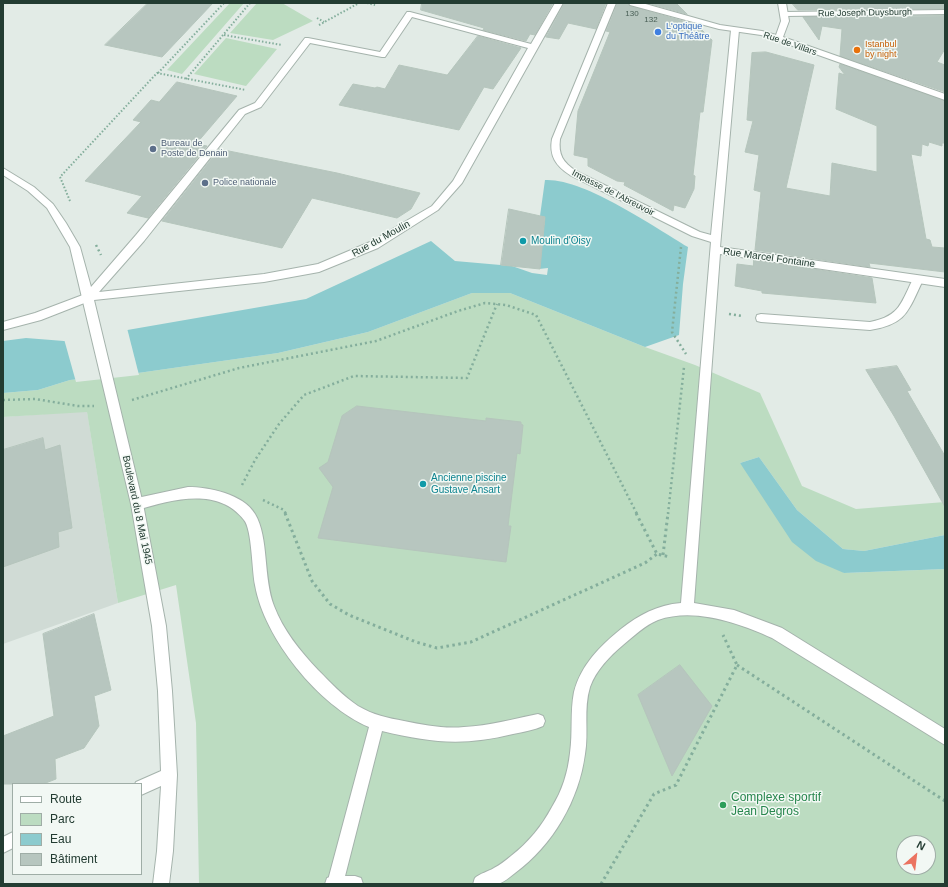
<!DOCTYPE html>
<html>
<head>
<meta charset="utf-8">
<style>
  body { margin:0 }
  #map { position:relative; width:948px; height:887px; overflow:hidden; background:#e2ebe6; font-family:Arial,sans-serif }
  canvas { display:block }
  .frame { position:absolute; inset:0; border:4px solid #233c32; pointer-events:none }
  .legend { position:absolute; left:12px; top:783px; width:130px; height:92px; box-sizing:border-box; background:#f2f8f4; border:1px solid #9fada6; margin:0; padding:5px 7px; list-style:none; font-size:12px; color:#233c32 }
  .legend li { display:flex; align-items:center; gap:8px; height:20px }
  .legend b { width:20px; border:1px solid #9fada6 }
  .north { position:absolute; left:896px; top:835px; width:40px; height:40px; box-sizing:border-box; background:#f2f8f4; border:1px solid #9fada6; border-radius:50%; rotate:28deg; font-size:11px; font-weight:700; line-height:16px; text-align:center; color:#233c32 }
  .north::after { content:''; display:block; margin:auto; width:14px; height:18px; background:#eb7360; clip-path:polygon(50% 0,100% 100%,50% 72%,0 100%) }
</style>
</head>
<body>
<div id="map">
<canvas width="948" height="887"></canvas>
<div class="frame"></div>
<ul class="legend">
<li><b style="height:5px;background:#fff"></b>Route</li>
<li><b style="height:11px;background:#bcdcc1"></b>Parc</li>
<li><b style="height:11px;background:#8ccbce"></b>Eau</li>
<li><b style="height:11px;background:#b7c6bf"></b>Bâtiment</li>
</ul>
<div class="north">N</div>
</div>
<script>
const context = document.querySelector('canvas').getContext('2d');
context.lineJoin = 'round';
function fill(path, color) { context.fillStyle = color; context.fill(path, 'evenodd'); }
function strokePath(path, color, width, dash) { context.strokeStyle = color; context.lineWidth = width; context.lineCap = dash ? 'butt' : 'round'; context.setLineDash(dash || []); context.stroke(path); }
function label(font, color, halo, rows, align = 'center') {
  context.font = font + ' Arial,sans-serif'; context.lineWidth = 3; context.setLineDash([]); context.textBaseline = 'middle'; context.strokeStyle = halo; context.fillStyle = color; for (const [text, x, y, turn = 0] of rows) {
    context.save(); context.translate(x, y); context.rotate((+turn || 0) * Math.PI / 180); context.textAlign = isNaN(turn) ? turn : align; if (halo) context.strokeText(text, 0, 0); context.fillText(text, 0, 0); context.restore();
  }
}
fill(new Path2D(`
  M87,411l31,192 -115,41v-227z`), '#d0dbd5');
fill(new Path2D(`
  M230,3h14l-62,71 -15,-4z
  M257,3h25l31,18 -40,19 -43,-7z
  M226,38l51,11 -31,37 -52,-12z
  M501,292l9,1 135,54 50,18 65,28 42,93 54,23 89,-7v33l-81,16 -21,-2 -46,-39 -38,-53 -19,6 104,110 101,-4v315h-746l-3,-161 -20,-138 -58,18 -31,-191 -84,5v-24l35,-3 32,-10 68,-7 140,-20 90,-21 104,-39zM904,843h24v24h-24z`), '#bcdcc1');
fill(new Path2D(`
  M545,180c39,-2 109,47 143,67l-5,37 -4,51 -34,12 -135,-54h-38l-104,39 -90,21 -140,20 -68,7 -32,10 -35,3v-52l23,-3 38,3 242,-42 125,-58 24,20 57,5 20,7 15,2 1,-7 -9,1 6,-52 -5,-1z
  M759,457l38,53 46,39 21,2 81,-16v34l-101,4 -28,-12 -24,-19 -52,-79z`), '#8ccbce');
fill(new Path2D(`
  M127,328l12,47 -63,7 -12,-43z`), '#e2ebe6');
const building = new Path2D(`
  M148,3h65l-51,54 -57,-12z
  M422,3h131l-18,32 -5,-1 -4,7 -43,-11 1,-2 -63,-18z
  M564,3h42l-10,26 -28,-6 -9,16 -13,-2z
  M617,3h11l2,3 67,19 15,15 -9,72h-3l-7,63 2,1 -1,13 -9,19 -11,-3 -1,6 -49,-26 1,-3 -8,-1 -29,-15v-8l-14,-3 4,-44 32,-79 -4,-1z
  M648,3h28l11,11z
  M792,3h153v6l-147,1z
  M945,16v33l-8,13 8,3v27l-105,-36 2,-27 -20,-3 -3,14 -16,-23z
  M478,36l43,12 -28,41 -9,-2 -25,43 -120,-25 14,-21 22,4 2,-1 8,2 14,-24 48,10z
  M766,52l48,13 -28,123 44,8 2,-33 45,9v-46l-41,-17 3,-36 6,2 -6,-8 1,-3 105,37v42h-3v3l-13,-4 -1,4 -6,-2 -1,12 -10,-2 15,85 4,1 2,7 13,1v24l-76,-9 1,4 -115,-17 6,-58 -7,-2 5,-35 -14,-3 8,-31 -6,-1 5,-67z
  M177,82l60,14 -41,48 11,2 -59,72 -21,-5 15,-17 -57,-15 56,-59 -8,-2 18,-20 8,2z
  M219,149l118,24 83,20 -9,16 -14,9 -85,-20 -30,50 -120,-27z
  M509,209l36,8 -5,52 -39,-4z
  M754,260l118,18 4,25 -114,-10v-2l-27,-5 2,-22 16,2z
  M897,366l14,24 -4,1 38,65v51l-51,-91 -28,-46z
  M357,406l129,15v-3l35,4v2l2,1 -3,29 -3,-1 -9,73h3l-5,36 -188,-24 15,-51 -14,-19 9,-6 14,-46z
  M43,438l2,12 15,-5 12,83 -14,4 1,15 -56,20v-117z
  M94,614l17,76 -17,6 5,30 -15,22 -29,11 1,20 -13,5h-40v-48l51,-20 -11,-82z
  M680,665l32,41 -40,70 -34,-81z`);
fill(building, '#b7c6bf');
strokePath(building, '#b5c5bc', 1);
const service = new Path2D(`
  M918,276l4,1 1,3c-15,31 -16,44 -53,50l-109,-8 -4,-1 -1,-3 1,-3 4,-1 109,8c31,-6 31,-20 44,-45z
  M88,293l4,1 1,3 -1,3 -51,20 -38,10v-8l32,-9z
  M188,487c21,0 55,7 67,27 14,23 8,64 19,92 9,24 26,45 44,64 13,13 25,26 40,36 15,9 30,12 46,15 20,4 40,8 60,6 25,-1 49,-8 74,-13l5,2 2,5 -2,5c-9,4 -20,6 -30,8 -49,12 -81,9 -131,-3l-39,153h-16l42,-157c-50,-21 -105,-89 -114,-142 -3,-14 -3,-56 -11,-65 -26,-34 -73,-20 -107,-10l-4,-2 -2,-4 2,-4 4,-2z`);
const minor = new Path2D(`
  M555,3h8l-101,180 -24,27 -60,38 -59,24 -55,10 -170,18 49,204 23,122 6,65 5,84 -4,76 -4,33h-16l4,-33 4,-65 -20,9v-11h-6l1,-2 25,-11 -3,-80 -6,-65 -21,-122 -61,-257 -23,-39 -19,-17 -25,-16v-7l31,19 19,17 13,19 14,24 11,40 45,-52 103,-125 16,-7 50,-65h3l72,14 27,-40h3l121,32zM412,17l116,31 -75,133 -21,25 -62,36 -52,22 -54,10 -165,18 45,-51 101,-127 16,-7 49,-64 72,14h3z
  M608,3h8l-56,136c-2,16 3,23 16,32l124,61 11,3 20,-205 1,-2h6l1,2 -19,217 225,32v8l-225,-33 -26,349 40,7 48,18 163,101v16l-173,-107c-33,-15 -78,-31 -114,-18 -13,5 -24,16 -35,25 -13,11 -27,25 -33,42 -7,22 -1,45 -5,67 -6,46 -32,91 -70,119 -5,4 -12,10 -18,11 -7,2 -17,0 -24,0 1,-2 1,-4 2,-6 4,-4 14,-7 19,-10 6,-3 12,-8 17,-12 17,-13 31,-30 41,-49 10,-16 16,-35 18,-54 3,-21 0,-41 4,-61 7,-27 26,-46 47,-63 18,-14 36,-24 60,-26l30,-361 -19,-6 -122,-61c-14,-9 -21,-19 -18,-36z
  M945,10v4l-160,2 -4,-2 4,-2z
  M13,832v16l-10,5v-16z
  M333,876h22l6,2 2,6h-38l2,-6z`);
const tertiary = new Path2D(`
  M629,3h13l78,22 42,6 14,4 5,-14 -3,-18h8l3,18 -6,16 162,57v6l-169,-60 -15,-5 -42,-6 -89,-24z`);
strokePath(service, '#a5b3ac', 2);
strokePath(minor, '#a5b3ac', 2);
strokePath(tertiary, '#a5b3ac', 2);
strokePath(new Path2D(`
  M367,3l8,2
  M317,18l7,4
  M319,25l40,-22
  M224,35l58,10
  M158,73l66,-70
  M186,79l64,-76
  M70,201l-10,-24 97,-104 89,17`), '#84ae9c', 2, [1.5, 2]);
strokePath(new Path2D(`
  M96,245l5,10
  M681,247l-9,85 14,22
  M729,314l13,2
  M3,400l32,-1 43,7h16
  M132,400l107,-32 137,-27 82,-30 27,-8 21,2 30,10 101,199
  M242,485l13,-25 24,-36 25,-29 50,-19 113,2 30,-74
  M263,500l21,10 2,4
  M668,514l16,-147`), '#84ae9c', 2.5, [2, 3]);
strokePath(new Path2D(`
  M285,513l27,68 18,23 19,11 67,27 21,6 34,-6 174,-79 12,-9
  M636,513l21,41 13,3
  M663,555l5,-42
  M737,665l208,136
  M601,884l53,-90 22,-9 61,-120 -14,-30`), '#84ae9c', 3, [2.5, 3.5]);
fill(service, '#fff');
fill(minor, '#fff');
fill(tertiary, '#fff');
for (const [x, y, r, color] of [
  [658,32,4,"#3f7fe0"],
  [857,50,4,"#e8710a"],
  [153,149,4,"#5c6f8a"],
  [205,183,4,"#5c6f8a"],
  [523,241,4,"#0f9aa8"],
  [423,484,4,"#0f9aa8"],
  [723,805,4,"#2e9e5b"]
]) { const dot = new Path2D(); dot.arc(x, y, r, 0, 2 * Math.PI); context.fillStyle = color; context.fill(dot); strokePath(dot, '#f2f8f4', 1.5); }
label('8px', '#485e55', null, [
  ["130",632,14],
  ["132",651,20]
]);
label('9px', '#233c32', '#f2f8f4', [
  ["Rue Joseph Duysburgh",865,13,-1],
  ["Rue de Villars",790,44,19],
  ["Impasse de l'Abreuvoir",613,193,27]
]);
label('9px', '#366cbe', '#f2f8f4', [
  ["L'optique",666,27],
  ["du Théâtre",666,37]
], 'left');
label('9px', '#c56008', '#f2f8f4', [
  ["Istanbul",865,45],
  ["by night",865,55]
], 'left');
label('9px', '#4e5e75', '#f2f8f4', [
  ["Bureau de",161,144],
  ["Poste de Denain",161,154],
  ["Police nationale",213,183]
], 'left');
label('10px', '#233c32', '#f2f8f4', [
  ["Rue du Moulin",381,239,-29],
  ["Rue Marcel Fontaine",769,258,8],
  ["Boulevard du 8 Mai 1945",137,510,78]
]);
label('10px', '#0d838f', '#f2f8f4', [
  ["Moulin d'Oisy",531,241],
  ["Ancienne piscine",431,478],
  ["Gustave Ansart",431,490]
], 'left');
label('12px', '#27864d', '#f2f8f4', [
  ["Complexe sportif",731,798],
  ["Jean Degros",731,812]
], 'left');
</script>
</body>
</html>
